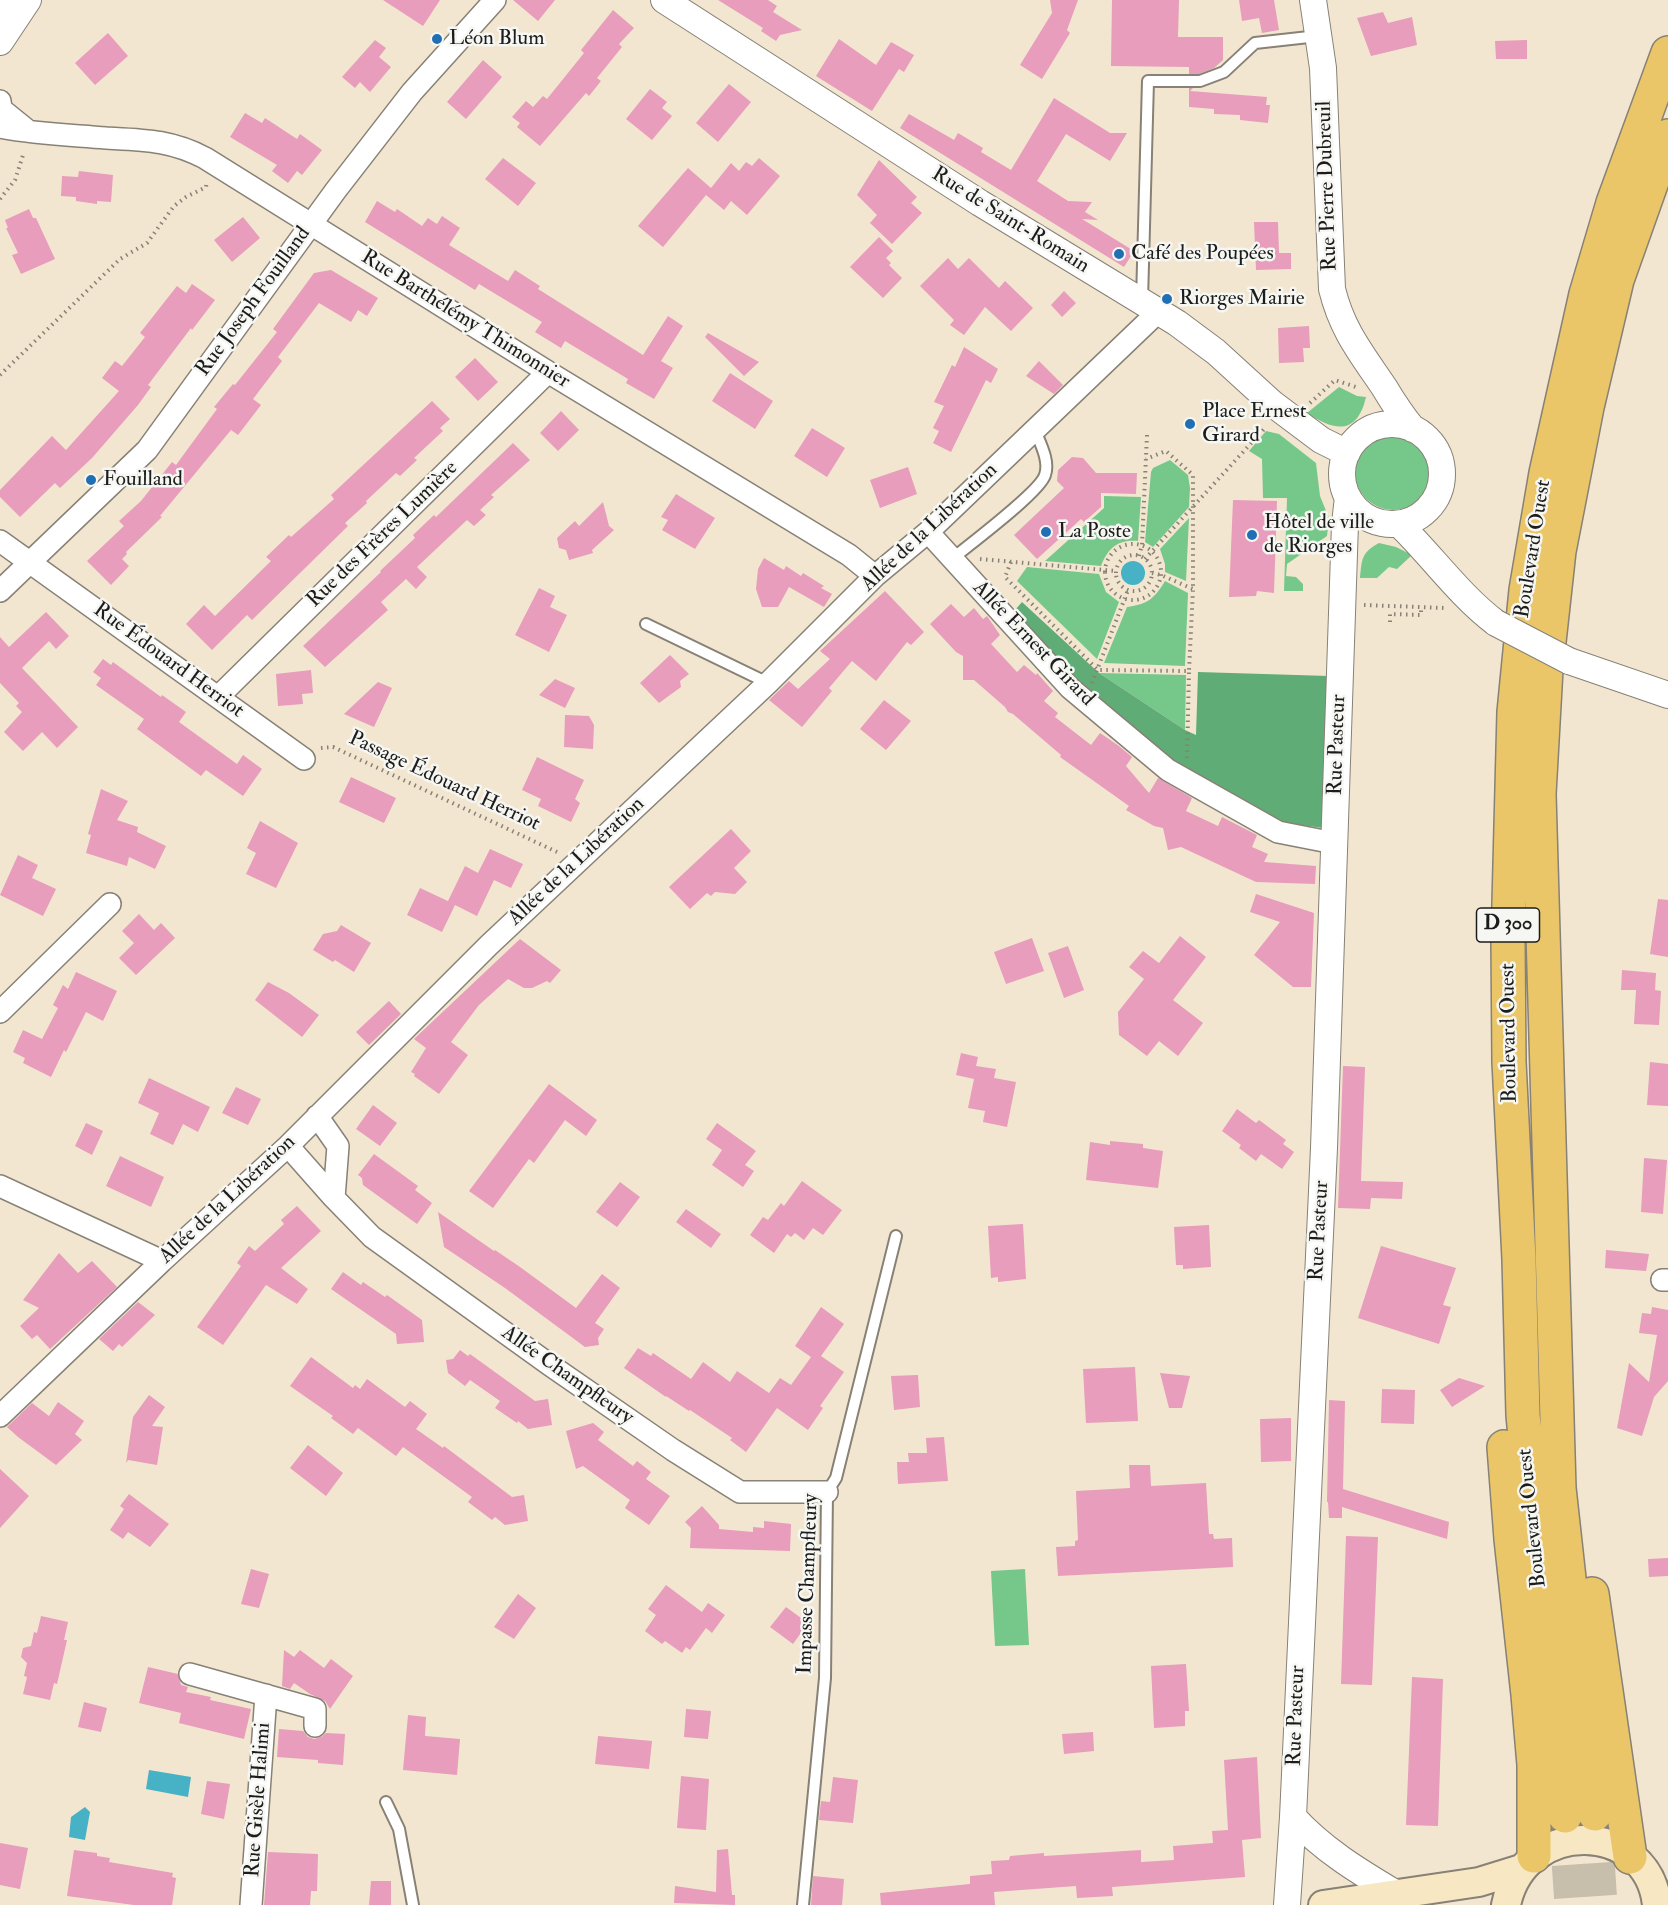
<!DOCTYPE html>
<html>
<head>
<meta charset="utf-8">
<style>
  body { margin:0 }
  canvas { display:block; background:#f2e6d0 }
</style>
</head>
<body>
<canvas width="1668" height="1905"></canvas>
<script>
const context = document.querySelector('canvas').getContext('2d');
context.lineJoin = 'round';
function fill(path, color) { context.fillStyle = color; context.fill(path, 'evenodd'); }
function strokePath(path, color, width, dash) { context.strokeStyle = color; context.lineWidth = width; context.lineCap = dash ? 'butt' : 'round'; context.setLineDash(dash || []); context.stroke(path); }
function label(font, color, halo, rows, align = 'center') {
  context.font = font + ' "IM FELL Double Pica",serif'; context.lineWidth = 5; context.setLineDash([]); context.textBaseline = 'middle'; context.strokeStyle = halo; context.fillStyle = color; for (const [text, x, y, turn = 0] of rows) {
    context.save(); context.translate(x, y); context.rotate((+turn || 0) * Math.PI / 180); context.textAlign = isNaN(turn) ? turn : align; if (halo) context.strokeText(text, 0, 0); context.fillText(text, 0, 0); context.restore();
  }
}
fill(new Path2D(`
  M1339,387l18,9 9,1c-9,39 -32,34 -59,16z
  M1266,431l13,3 37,29 4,33 9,22 -2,18 -40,28 -1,12 10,1 7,7v7h-19l3,-93h-24l-1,-39 -13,-8z
  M1355 472a38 38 0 1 1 76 0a38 38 0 1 1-76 0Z
  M1170,460l18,15 2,13 -1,19 -36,40 -8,-5 6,-70 2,-4z
  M1104,496l37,1 -3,44c-20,-2 -30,7 -37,25l-56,-5 59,-53z
  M1189,518l-3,63 -21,-9v-8l-5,-15z
  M1379,543l17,4 16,8 -15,14 -8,-2 -12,11h-17c2,-19 1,-25 19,-35z
  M1027,567l72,7 7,18 13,10 -22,57 -80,-78z
  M1165,581l23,12 -3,73 -81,-3 23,-56c21,-3 27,-8 38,-26z
  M1099,673l87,2 -1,55z
  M1025,1569l4,76 -34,1 -4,-75z`), '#76c88a');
fill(new Path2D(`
  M1022,602l77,71 86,57 11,5 2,-63 131,4 -6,152 -43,-6 -109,-56 -82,-67 -80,-82z`), '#60ac76');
fill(new Path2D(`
  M1121 573a12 12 0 1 1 24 0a12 12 0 1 1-24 0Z
  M149,1770l42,7 -3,20 -42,-8z
  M85,1807l5,5 -5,28 -16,-3 2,-20z`), '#47b2c5');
fill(new Path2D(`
  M383,0h57l-17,26z
  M513,0h42l-17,21z
  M718,0h50l9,6 -4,6 29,18 -22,5 -4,6 -15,-10 2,-3z
  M1050,0h28l-11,30 3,3 -28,46 -22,-14 32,-52z
  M1112,0h67l-1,37h45v23l-9,8 -15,6h-10v-7l-78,-1z
  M1239,0h35l5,30 -17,3 -3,-15 -17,3z
  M613,10l21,18 -15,16 3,3 -25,31 4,3 -12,15 -3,-3 -46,53 -23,-19 3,-4 -8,-6 14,-16 7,6 10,-11 4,3 37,-46 -3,-3z
  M1383,12l5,11 24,-6 5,28 -46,11 -14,-38z
  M108,33l20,23 -33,29 -20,-22z
  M839,39l37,26 15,-23 23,13 -10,17 -5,-3 -27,42 -56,-35z
  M375,40l11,8 -7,9 12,10 -21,25 -10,-10 -5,6 -13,-11z
  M1527,40v19h-31l-1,-18z
  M483,60l19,17 -36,42 -19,-17z
  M729,84l22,18 -33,40 -22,-19z
  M1189,88h4l-3,3 77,6 -1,8h4l-2,18 -28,-3v-5l-26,-1v-5l-25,-2z
  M650,89l17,13 -5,6 10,8 -20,24 -26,-21z
  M1054,98l56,35h17l-17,28 -44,-27 -29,47 31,20 24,1 -7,10 13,8 -16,-1 52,32 -10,16 -224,-139 9,-14 45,26 4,-7 25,15 -2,4 30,18z
  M245,113l17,10 3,-5 32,21 3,-5 22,16 -20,25 -5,-4 -9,12 -16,-12 5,-6 -47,-28z
  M503,158l33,25 -18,23 -33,-27z
  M759,158l21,18 -33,39 -16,-14 -7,9 -18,-15 -43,52 -25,-21 50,-58 23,20 20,-25 8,8 7,-9 6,4z
  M879,160l38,37 -6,6 11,10 -30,31 -22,-21 7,-8 -20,-20z
  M79,171l34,4 -2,27 -14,-1v3l-21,-3v-4l-15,-1 1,-20 16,1z
  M377,201l18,11 2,-3 25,17 6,-8 9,6 5,-8 18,12 -11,17 59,36 7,-11 25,16 -2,3 105,66 25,-39 15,10 -22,35 12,7 -19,31 -28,-16 2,-4 -63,-38 -4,7 -26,-16 7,-10 -63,-38 -4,6 -110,-68z
  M29,209l4,9h3l19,41 -34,15 -9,-19 6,-2 -12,-25h2l-3,-8z
  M243,217l17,21 -28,24 -18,-22z
  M1254,222h24l1,31h12v16l-35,1z
  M879,237l14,14 -7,7 5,5 -2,2 13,13 -19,20 -33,-31z
  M948,258l10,11 11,-11 30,30 6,-7 28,27 -22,23 -26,-24 -21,28 -14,-10 4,-5 -34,-34z
  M331,270l47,28 -11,18 -9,-6 -7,12 -32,-19 -41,54 4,4 -29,38 8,6 -23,30 -7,-5 -71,86 2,1 -36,35 1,2 -5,5 7,7 -18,19 -24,-24 37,-35 -5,-5 22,-20 31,-39 4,3 41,-56 -3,-2 19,-23 2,1 42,-53 -4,-3 41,-56z
  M192,284l23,16 -23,30 -1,-2 -43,57 3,2 -13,18 -46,53 -32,30 -5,-5 -35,34 -20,-20v-7l52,-54 14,14 53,-59 -17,-13 13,-17 7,5 23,-29 -5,-4 37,-47 9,7z
  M1064,291l12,12 -14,14 -11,-12z
  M1309,326l1,22h-7l1,14 -25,1 -1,-35z
  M708,333l51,29 -15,14 -39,-39z
  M964,347l34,22 -7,14 -5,-3 -35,72 -18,-9 6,-12 -6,-3 11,-22 -10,-4 18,-37 3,2z
  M475,358l23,24 -20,19 -23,-24z
  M1039,361l24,24 -9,9 -28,-18z
  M730,373l43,28 -18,28 -43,-28z
  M432,401l18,18 -10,9 3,3 -29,27 3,2 -17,16 -4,-3 -30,28 1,2 -22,20 3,3 -96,94 -5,-5 -35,35 -26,-26 18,-19 11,11 56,-55 -5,-4 23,-22 2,2 43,-38 -3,-4z
  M561,411l18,19 -21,21 -18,-18z
  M812,428l33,20 -18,29 -33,-21z
  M513,443l17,17 -39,35 3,2 -14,13 6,5 -12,11 -7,-6 -50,47 10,10 -11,12 -10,-10 -25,23 7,8 -63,57 -22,-21 78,-74 -1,-1 35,-33 -2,-3 21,-20 2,2z
  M1072,457l11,1 13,15h41l-1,21 -35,-1v14l-17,15 -3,-3 -44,40 -23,-24 50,-47 -7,-7 1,-11z
  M908,467l9,27 -37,14 -10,-28z
  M676,494l39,24 -20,31 -33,-19 6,-10 -7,-3z
  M1233,500l44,1 -3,92 -17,-2 -1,5 -27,1z
  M603,502l6,24 5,4 -22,20 1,3 -24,7 -3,-10 -7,-2 -2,-10 18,-17 4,5z
  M764,558l20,12 2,-4 15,10 2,-3 21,13 -3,2 11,6 -8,13 -35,-20 -11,20h-16l-6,-18 2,-20z
  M539,588l16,8 -5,11 17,8 -18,37 -34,-17z
  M885,591l39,41 -13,13 -4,-3 -31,39 -24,-20 -23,27 3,3 -30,36 -33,-27 20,-19 9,8 32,-30 -10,-8z
  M951,604l13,13 10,-9 9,11 4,-3 13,19 -9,9 26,28 7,-7 12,10 1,-2 16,18 -9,10 14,12 -3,4 36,28 9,-12 19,13 13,11 -6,9 23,27 9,-15 34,20 -6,13 32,15 4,-9 35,18 -5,12 16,7 -4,8 52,4 -1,18 -59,-2 -75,-35 -13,3 -5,-22 -9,-2 -28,-16 3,-4 -69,-49 1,-2 -48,-41 -5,-2 -3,-5 -31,-27h-11v-24l-7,-4 -26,-28z
  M46,612l23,24 -13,13 -7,-8 -27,27 56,59 -21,21 -15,-16 -19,19 -19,-19 18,-20 -6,-6 3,-3 -19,-20v-46l9,10z
  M670,655l19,19 -9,7 1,6 -22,16 -19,-20z
  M103,659l8,6 2,-3 48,35 1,-2 24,17 -7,10 58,42 6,-9 19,14 -19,27 -37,-26 -5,6 -64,-47 7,-10 -48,-34 5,-7 -8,-6z
  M311,670l2,23 -11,1 1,10 -25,2 -2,-32z
  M555,679l20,9 -10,20 -26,-13z
  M378,682l14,6 -18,39 -30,-13z
  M884,700l27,21 -25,29 -26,-21z
  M565,715l24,1 5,9 -1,24 -29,-2z
  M537,757l47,23 -9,19 5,4 -9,19 -33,-16 3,-7 -19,-9z
  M351,777l45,21 -12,25 -45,-21z
  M101,789l27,12 -11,19 21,7 -1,5 29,14 -11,23 -26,-12 -2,9 -41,-13 5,-18 -3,-1z
  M260,821l38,22 -22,45 -30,-14 10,-21 -9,-5z
  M731,829l20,22 -17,17 13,14 -12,12 -20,-2 -4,4 -4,-3 -17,16 -21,-22z
  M490,849l33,15 -12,24 -17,-8 -17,36 -22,-11 -13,27 -35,-17 13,-27 30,14 -2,-1 17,-35 13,7z
  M18,855l20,10 -6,13 24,11 -13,27 -43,-21z
  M1256,894l58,19 -3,74h-18l-39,-32 26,-33 -30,-10z
  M1658,899l10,1v57l-18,-3z
  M139,914l15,16 7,-7 14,15 -39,37 -17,-17 15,-15 -12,-12z
  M341,925l30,18 -17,29 -19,-12 -2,2 -20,-12 10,-16 14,-3z
  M1180,936l26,21 -33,43 30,23 -25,33 -19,-15 -12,15 -28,-21 -1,-23 26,-33 -15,-12 14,-16 16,12z
  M1032,938l12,33 -38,13 -12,-32z
  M520,939l41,31 -11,13 -3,-2 -15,7h-8l-16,-9 -29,26 -28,37 17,13 -29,39 -25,-18 1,-2 -4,-2 15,-24 -12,-9z
  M1068,946l16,44 -20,8 -16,-45z
  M1622,970l34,3 -1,17 6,1 -2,34 -25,-1 2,-34h-15z
  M76,972l41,19 -14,30 -17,-9 -20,40 -2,-2 -13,27 -28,-14 2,-5 -12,-6 10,-22 19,9 16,-31 -5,-3 10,-20 5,4z
  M268,982l21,11 30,22 -17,22 -47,-37z
  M389,1001l12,13 -32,31 -13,-13z
  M961,1053l17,4 -2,9 20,3 -2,9 22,4 -9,45 -24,-5 2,-11 -17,-3 6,-29 -18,-4z
  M1650,1062l18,2v42l-21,-1z
  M1343,1066l22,1 -4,114 42,1 -1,17 -31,-1 -1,11 -32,-1z
  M149,1078l61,29 -12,25 -15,-8 -10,21 -23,-11 9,-21 -21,-10z
  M549,1084l48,36 -11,16 -21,-16 -31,43 -5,-4 -36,49 -24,-17z
  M236,1087l25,12 -13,26 -26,-12z
  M373,1105l24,18 -17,23 -24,-17z
  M1237,1109l19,14 3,-3 27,20 -3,4 11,8 -12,17 -21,-15 -5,7 -17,-13 2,-3 -19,-14z
  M86,1123l17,8 -11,24 -17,-9z
  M717,1123l39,28 -11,14 9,6 -11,16 -31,-22 10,-15 -16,-11z
  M1110,1141l33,3v4l20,3 -5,37 -72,-8 4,-38 20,3z
  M374,1154l44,32 -3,4 17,13 -15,21 -54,-39 -1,-7 -4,-3z
  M120,1156l44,21 -13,30 -45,-21z
  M1644,1158l23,2 -4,54 -22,-2z
  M802,1181l40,29 -19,25 -10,-7 -9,12 -9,-7 -4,4 -4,-3 -13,19 -24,-18 13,-18 5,3 13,-17 3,3z
  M620,1182l20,15 -23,30 -21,-15z
  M297,1206l24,25 -40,37 27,21 -11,15 -31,-19 -43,60 -26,-18 44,-61 -4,-3 12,-17 6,5 29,-27 -3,-4z
  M686,1209l35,25 -10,14 -35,-26z
  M438,1212l56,39 1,-1 25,17 56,41 26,-34 18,14 -25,35 9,6 -6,9 1,7 -14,2 -80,-59 -61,-41z
  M1023,1224l3,55 -28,3v-5l-7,1 -3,-52z
  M1209,1225l2,42 -28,2v-4h-7l-2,-38z
  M1381,1246l75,22 -13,37 8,2 -12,37 -81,-26z
  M1606,1250l43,4 -3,17 -41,-3z
  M59,1253l19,20 14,-12 25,26 -67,62 -13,-14 -5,4 -12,-13 19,-18 -16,-8z
  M343,1272l18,13 2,-3 22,15 2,-2 35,25 2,22 -27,2 -1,-10 -65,-45z
  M138,1302l17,13 -33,32 -3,-3 -6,7 -14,-12z
  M821,1307l23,17 -23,32 23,16 -24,34 3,2 -15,22 -31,-22 -31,44 -16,-12 2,-2 -42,-28 -1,1 -23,-15v1l-42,-29 14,-20 13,8 2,-3 38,26 12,-17 27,20 7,-11 32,22 11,-15 11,7 20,-28 -16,-11z
  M1652,1307l16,3v71l-14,16 -12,39 -25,-8 12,-65 20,19 8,-47 -18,-2 3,-20 9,1z
  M460,1350l8,6 2,-2 65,47 13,-2 4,26 -24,4 -10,-8 -1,2 -22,-15 5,-7 -30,-21 -5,6 -17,-13 -2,-13 7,-1z
  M311,1357l42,31 2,-3 5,4 7,-10 38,28 5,-6 17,13 -11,15 27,19 1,-2 68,51 12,-2 4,26 -23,4 -10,-8 -3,3 -24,-18 4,-5 -69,-50 -7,9 -38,-28 -5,6 -22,-16 2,-2 -43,-30z
  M1135,1367l3,54 -52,2 -3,-54z
  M1160,1373l30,3 -8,32h-13z
  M918,1375l2,32 -26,3 -3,-34z
  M1459,1378l26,8 -33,21 -12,-17z
  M1382,1389l33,1 -1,34 -33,-1z
  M149,1395l16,12 -13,19 11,1 -6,38 -29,-5 -2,3 7,-46z
  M1329,1400l16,1 -2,88 106,33 -2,17 -105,-32v11h-13l-1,-16h-1z
  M58,1402l26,19 -9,13 7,6 -26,25 -38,-28 -11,-10 25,-24 17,13z
  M1291,1418v43l-30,1 -1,-43z
  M593,1423l11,9 -6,8 35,26 4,-5 14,11 -5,7 24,17 -21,29 -24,-17 5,-8 -47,-34 -7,3 -10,-38z
  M944,1437l4,44 -50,3 -1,-22h12l-1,-9h19l-1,-15z
  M308,1445l35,28 -17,23 -36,-28z
  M1129,1465h21l1,21 55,-3 3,51h4l1,5 18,-1 1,29 -175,9 -2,-29 19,-1v-5l3,-1 -2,-49 54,-3z
  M0,1469l29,27 -29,32z
  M129,1494l40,30 -19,23 -22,-15 -5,7 -13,-9 14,-21 -4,-3z
  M702,1506l17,19v4l34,3v-5l11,1v-7l27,3 -1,27 -100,-3 1,-20 -6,-6z
  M1346,1536l32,1 -6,148 -31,-1z
  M1668,1558v18l-19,1 -1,-18z
  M251,1569l18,5 -10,34 -18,-4z
  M666,1585l36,27 6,-9 17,12 -13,18 -6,-5 -16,22 -4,-3 -4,6 -17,-12 -3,3 -17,-13 11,-16 -8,-6z
  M518,1594l18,14 -22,31 -20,-12z
  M786,1607l22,16 -15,21 -23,-17z
  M41,1616l27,6 -4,18h3l-10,44 -3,-1 -4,17 -27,-6 4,-17 -3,-1 3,-13 -6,-6 2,-9 8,-2 3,-14 3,1z
  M284,1650l10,7 6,-7 24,18 7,-9 22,17 -23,33 -5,-8 -15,-7 -16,-11 -4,6 -8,-3z
  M1186,1664l3,47h-4v15l-31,2 -3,-62z
  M148,1667l30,7 3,11 7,2 -2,5 25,5 -1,3 41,9 -7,30 -65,-16 2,-10 -42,-10z
  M1412,1677l31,2 -5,147 -32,-1z
  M84,1702l23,6 -6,24 -23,-5z
  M686,1709l25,2 -3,28 -24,-2z
  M408,1715l18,2 -1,19 35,3 -3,36 -54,-5z
  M279,1729l24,2 5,6 6,2 7,-2 5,-4 19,1 -2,31 -25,-2v-3l-41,-3z
  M1093,1732l1,19 -30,3 -2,-20z
  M598,1736l54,5 -3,28 -54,-5z
  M1257,1757l4,81 -19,2 3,37 -133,10 1,9 -36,2 -1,-12 -82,6 1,13h-114l-1,-12 90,-9v-8l22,-2 -1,-13 18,-1 1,-4 34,-3v3l97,-6v12l33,-2 -1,-14 40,-3 -1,-12 16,-1 -4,-70z
  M681,1776l28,3 -3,51 -29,-2z
  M833,1777l25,3 -5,43 -34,-3 2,-19 9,1z
  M207,1781l23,3 -6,35 -23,-5z
  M0,1843l28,5 -8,41 -20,-4z
  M728,1849l4,46h3v10l-61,-2 1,-17 41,6 1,-42z
  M74,1850l23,3v3l13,2 -1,4 64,11 -1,4 4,1 -4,27h-38l-67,-9z
  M268,1852l50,2 -1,37h-6l-1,14h-46z
  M813,1876l31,3 -2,26h-31z
  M371,1881h20v24h-22z`), '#e79dbb');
strokePath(new Path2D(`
  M1595,1814l6,91
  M1565,1816l6,89`), '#c7beac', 33, [33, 16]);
const service = new Path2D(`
  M1142,300l6,-219h52l24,-9 31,-29 63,-7
  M952,559c18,-15 88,-67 93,-84 5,-14 -5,-32 -10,-45
  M646,624l122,59
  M386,1802l13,27 14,76
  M803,1905l22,-227 2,-186 9,-14 60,-242`);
const minor = new Path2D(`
  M2,0l11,23
  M0,101l1,8 26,21
  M0,127c35,7 71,8 106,11 38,2 65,2 99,20l343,214 301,183 26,21
  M928,532l142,156 98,82 110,62 56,11
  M0,541l304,218
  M0,591l147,-141 189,-260 76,-98 83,-92
  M218,697l330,-325
  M0,1012l110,-108
  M317,1116l21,30 -4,52
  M288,1146l46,52 38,39 178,128 123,85 67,42h87
  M0,1186l162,75
  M1662,1280h6
  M0,1416l162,-155 126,-115 201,-201 279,-262 107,-107 53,-44 230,-220
  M190,1674l125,35v17
  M251,1905l15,-210`);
const tertiary = new Path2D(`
  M664,0l316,203 197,120 39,29 57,52 48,36 26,13
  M1313,0l10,68 9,221c10,41 29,64 52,98 9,15 18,29 29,42
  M0,42l28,-42
  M1342 474a50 50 0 1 1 100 0a50 50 0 1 1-100 0Z
  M1399,524c33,32 60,71 97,99
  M1569,661l99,34
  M1293,1817c29,32 65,54 102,76
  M1287,1905l6,-88 31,-669 21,-624 3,-27`);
const secondary = new Path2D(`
  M1323,1905l156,-23 42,-13
  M1506,1905c18,-88 142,-85 151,0`);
const primary = new Path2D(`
  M1504,1447l7,92 17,156 6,70v91
  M1592,1594l38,263
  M1595,1814l-36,-326 -20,-694 7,-125 13,-118 28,-144 30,-127 51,-144
  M1565,1816l-29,-266 -13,-135 -4,-156 -10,-197 -1,-121 6,-229 12,-122 20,-117 40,-179 27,-91 55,-150`);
strokePath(service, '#878176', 14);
strokePath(minor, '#878176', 24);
strokePath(tertiary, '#878176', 28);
strokePath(secondary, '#878176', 32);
strokePath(primary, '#878176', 36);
strokePath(new Path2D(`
  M0,199l15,-19 9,-28
  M0,375l120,-116 27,-16 27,-37 12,-9 20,-10 1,-6
  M1310,403l25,-23 21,7
  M1105 572a28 28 0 1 1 56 0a28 28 0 1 1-56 0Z
  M1116 573a18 18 0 1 1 36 0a18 18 0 1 1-36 0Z
  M1139,556l3,-11 5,-110
  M980,559l136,12
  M1145,559l121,-132
  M1011,562l-6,15 93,93 91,1 4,-82v-114l-27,-24 -20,8
  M1152,573l9,2 32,14
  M1364,605l82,3
  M1390,622v-8l31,1v-8
  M1092,683l36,-93
  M321,748l12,-1 224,105
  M1187,758l2,-87`), '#878176', 4, [1.5, 4.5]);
strokePath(service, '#fff', 10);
strokePath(minor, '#fff', 21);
strokePath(tertiary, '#fff', 26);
strokePath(secondary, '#f7e8c3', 28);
strokePath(primary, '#eac669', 33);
const tertiaryBridge = new Path2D(`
  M1496,623l73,38`);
strokePath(tertiaryBridge, '#878176', 28, []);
strokePath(tertiaryBridge, '#fff', 26);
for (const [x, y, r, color] of [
  [437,39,6,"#1f6fb2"],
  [1119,254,6,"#1f6fb2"],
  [1167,299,6,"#1f6fb2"],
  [1190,424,6,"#1f6fb2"],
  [91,480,6,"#1f6fb2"],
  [1046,532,6,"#1f6fb2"],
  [1252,535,6,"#1f6fb2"]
]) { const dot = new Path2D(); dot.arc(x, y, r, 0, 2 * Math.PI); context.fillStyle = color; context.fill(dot); strokePath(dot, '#f6f6f2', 2); }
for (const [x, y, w] of [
  [1508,925,63]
]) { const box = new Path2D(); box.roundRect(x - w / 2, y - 17, w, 34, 4.5); context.fillStyle = '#f6f6f2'; context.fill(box); strokePath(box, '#1c1c1c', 1.5); }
label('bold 20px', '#1c1c1c', null, [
  ["D 300",1508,925]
]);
label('21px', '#1c1c1c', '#f6f6f2', [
  ["Léon Blum",449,39],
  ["Café des Poupées",1131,254],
  ["Riorges Mairie",1179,299],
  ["Place Ernest",1202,412],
  ["Girard",1202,436],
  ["Fouilland",103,480],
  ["Hôtel de ville",1264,523],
  ["de Riorges",1264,547],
  ["La Poste",1058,532]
], 'left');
label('21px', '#1c1c1c', '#f6f6f2', [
  ["Rue Pierre Dubreuil",1328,186,-92],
  ["Rue de Saint-Romain",1010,221,32],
  ["Rue Joseph Fouilland",254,302,-54],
  ["Rue Barthélémy Thimonnier",465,320,32],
  ["Allée de la Libération",930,528,-43],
  ["Rue des Frères Lumière",383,535,-44],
  ["Boulevard Ouest",1534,549,-81],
  ["Allée Ernest Girard",1033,644,46],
  ["Rue Édouard Herriot",168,661,36],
  ["Rue Pasteur",1338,745,-88],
  ["Passage Édouard Herriot",444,782,25],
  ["Allée de la Libération",577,862,-43],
  ["Boulevard Ouest",1510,1033,-91],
  ["Allée de la Libération",228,1200,-43],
  ["Rue Pasteur",1320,1231,-87],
  ["Allée Champfleury",567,1376,35],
  ["Boulevard Ouest",1533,1518,-96],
  ["Impasse Champfleury",809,1584,-88],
  ["Rue Pasteur",1297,1716,-88],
  ["Rue Gisèle Halimi",259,1800,-86]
]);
</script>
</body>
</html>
